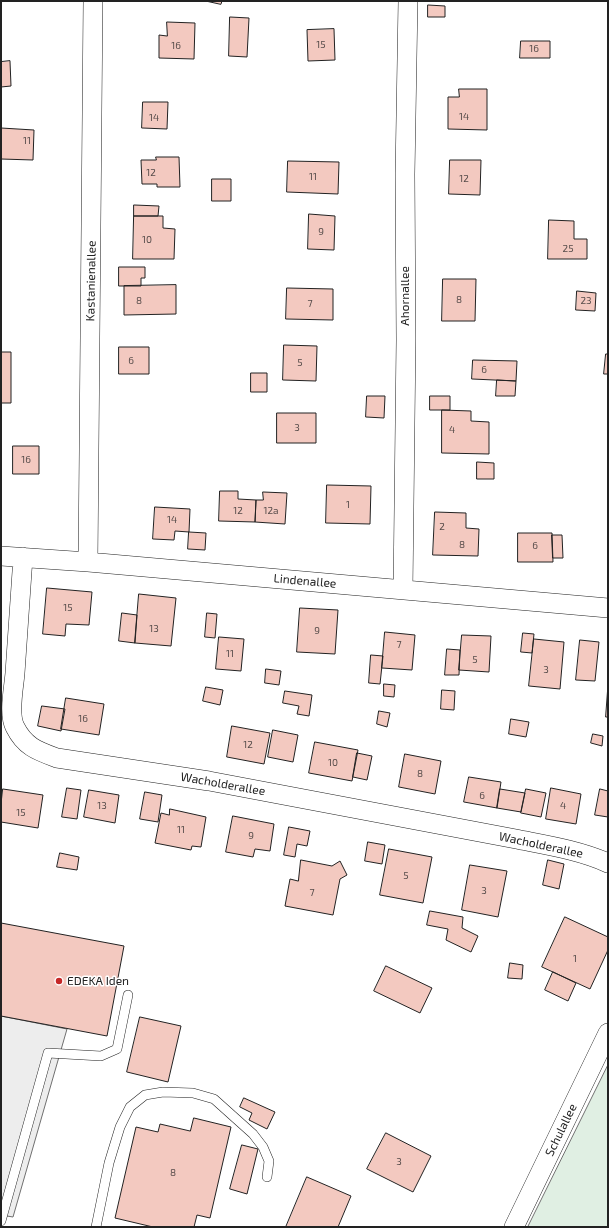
<!DOCTYPE html>
<html>
<head>
<meta charset="utf-8">
<style>
  body { margin:0 }
  #map { position:relative; width:609px; height:1228px; overflow:hidden; background:#fff; font-family:"Exo 2",sans-serif }
  canvas { display:block }
  .frame { position:absolute; inset:0; border:2px solid #222; pointer-events:none }
</style>
</head>
<body>
<div id="map">
<canvas width="609" height="1228"></canvas>
<div class="frame"></div>
</div>
<script>
const context = document.querySelector('canvas').getContext('2d');
context.lineJoin = 'round';
function fill(path, color) { context.fillStyle = color; context.fill(path, 'evenodd'); }
function strokePath(path, color, width, dash) { context.strokeStyle = color; context.lineWidth = width; context.lineCap = dash ? 'butt' : 'round'; context.setLineDash(dash || []); context.stroke(path); }
function label(font, color, halo, rows, align = 'center') {
  context.font = font + ' "Exo 2",sans-serif'; context.lineWidth = 3; context.setLineDash([]); context.textBaseline = 'middle'; context.strokeStyle = halo; context.fillStyle = color; for (const [text, x, y, turn = 0] of rows) {
    context.save(); context.translate(x, y); context.rotate((+turn || 0) * Math.PI / 180); context.textAlign = isNaN(turn) ? turn : align; if (halo) context.strokeText(text, 0, 0); context.fillText(text, 0, 0); context.restore();
  }
}
const green = new Path2D(`
  M608,1065v162h-80z`);
fill(green, '#e0efe3');
strokePath(green, '#6f6f6f', 1);
const parking = new Path2D(`
  M1,1016l66,13 -54,188 -12,-2z`);
fill(parking, '#ededed');
strokePath(parking, '#6f6f6f', 1);
const building = new Path2D(`
  M206,1h16l-1,3z
  M428,5l17,1v11h-17z
  M230,17l19,1 -2,39 -18,-1z
  M167,22l28,1 -1,36 -35,-1v-23l8,1z
  M334,29l1,31 -27,1 -1,-31z
  M521,41h29v17h-30z
  M10,61l1,25 -10,1v-25z
  M459,89h28v41l-39,-1v-32h11z
  M143,102h25l-1,27 -25,-1z
  M1,128l33,2 -1,30 -32,-1z
  M156,157h23l1,30h-23v-3h-15l-1,-24h15z
  M450,160h31l-1,35 -31,-1z
  M288,161l51,1 -1,32 -51,-2z
  M212,179h19v22h-19z
  M134,205l25,1 -1,10h-24z
  M309,214l26,2 -1,34 -26,-1z
  M134,216h29v12l12,1 -1,30h-41z
  M549,220l25,1v18h13v20h-39z
  M119,267h26v11h-4v8h-22z
  M443,279h33l-1,42h-33z
  M176,285v29l-52,1v-29z
  M287,288l46,1v31l-47,-1z
  M577,291l19,2 -1,18 -19,-1z
  M284,345l33,1 -1,35 -33,-1z
  M119,347h30v27h-30z
  M1,352h10v51h-10z
  M606,354h2v20h-4z
  M473,360l44,1 -1,20 -44,-2z
  M251,373h16v19h-16z
  M497,380l19,1 -1,15h-19z
  M367,396h18l-1,22 -18,-1z
  M430,396h20v14h-20z
  M442,410l29,1v10l18,1v32l-47,-1z
  M277,413h39v30h-39z
  M13,446h26v28h-26z
  M477,462l17,1v16h-17z
  M327,485l44,1 -1,38 -44,-1z
  M220,491h18v8l18,1 -1,22 -36,-1z
  M263,492l24,1 -2,31 -30,-2 1,-22h7z
  M155,507l35,2 -1,23 -14,-1 -1,9 -21,-1z
  M435,512l31,1v15l13,1 -1,27 -45,-1z
  M189,532l17,1 -1,17 -17,-1z
  M518,533h34l1,29h-35z
  M552,535h10l1,23h-10z
  M47,588l45,4 -3,33 -23,-1 -1,12 -22,-2z
  M139,594l37,4 -5,48 -36,-3z
  M300,608l38,2 -3,44 -38,-2z
  M122,613l15,2 -2,28 -16,-2z
  M207,613l10,1 -2,24 -10,-1z
  M385,632l30,3 -3,35 -30,-2z
  M523,633l11,1 -2,19 -11,-1z
  M462,635l29,1 -2,36 -30,-2z
  M219,637l25,2 -3,32 -25,-2z
  M534,639l30,3 -4,47 -31,-3z
  M580,640l19,2 -4,39 -19,-1z
  M447,649l13,1 -1,25h-14z
  M371,655l12,1 -3,28 -11,-1z
  M266,669l15,2 -2,14 -14,-2z
  M384,684l11,1 -1,12 -10,-1z
  M608,685v32h-2z
  M206,687l17,3 -3,15 -17,-4z
  M442,690l13,1 -1,19 -13,-1z
  M285,691l27,4 -3,21 -12,-2 2,-8 -16,-3z
  M66,698l38,6 -5,31 -38,-6z
  M42,706l23,3 -4,22 -23,-5z
  M379,711l11,2 -3,14 -10,-3z
  M511,719l18,3 -3,15 -17,-3z
  M232,726l38,7 -6,31 -37,-7z
  M273,730l25,5 -5,27 -25,-5z
  M593,734l10,2 -1,10 -11,-3z
  M315,742l43,8 -6,31 -43,-8z
  M357,753l15,3 -5,24 -14,-3z
  M405,754l36,7 -6,33 -36,-7z
  M469,777l32,5 -4,26 -33,-6z
  M67,788l14,2 -4,29 -15,-2z
  M551,788l30,6 -5,30 -30,-5z
  M3,789l40,6 -5,33 -37,-6v-18z
  M500,789l25,4 -4,19 -24,-4z
  M526,789l20,4 -5,24 -20,-4z
  M600,789l8,2v26l-13,-2z
  M89,790l30,5 -4,28 -31,-6z
  M145,792l17,3 -4,27 -18,-3z
  M170,809l36,8 -5,30 -9,-1 -1,4 -36,-7 6,-30 8,2z
  M233,816l41,8 -4,27 -15,-2 -2,8 -27,-5z
  M289,827l21,4 -3,15 -10,-2 -2,13 -11,-2z
  M368,842l17,3 -3,19 -17,-3z
  M389,849l43,8 -9,46 -43,-8z
  M60,853l19,4 -2,13 -20,-3z
  M301,860l31,6 8,-5 7,14 -7,4 -7,36 -48,-9 5,-27 8,2z
  M548,860l16,4 -5,25 -16,-4z
  M470,865l37,6 -9,46 -36,-7z
  M430,911l33,6 -1,11 16,8 -7,16 -25,-12 2,-11 -21,-4z
  M565,917l43,20v13l-18,39 -48,-22z
  M1,923l123,23 -17,90 -106,-20z
  M510,963l13,2 -1,14 -14,-1z
  M386,966l46,22 -12,25 -46,-22z
  M553,972l23,11 -8,18 -23,-11z
  M140,1017l41,9 -13,56 -41,-10z
  M244,1098l31,14 -8,17 -18,-9 3,-7 -12,-6z
  M194,1118l37,9 -21,91 -13,-3 -3,12h-41l-38,-9 21,-91 22,5 2,-8 30,7z
  M386,1133l45,23 -18,36 -46,-23z
  M242,1145l16,4 -11,45 -17,-5z
  M307,1177l44,19 -13,31h-52z`);
fill(building, '#f3c9c0');
strokePath(building, '#222', 1);
const lane = new Path2D(`
  M1,1221l47,-168 53,3 16,-7 11,-54
  M96,1227l13,-64 11,-36 10,-20 15,-12 18,-3 30,1 21,6 39,35 10,13 6,14 -2,16`);
const street = new Path2D(`
  M1,556l87,6 520,46
  M23,557c-3,39 -5,77 -8,116 -1,14 -7,41 0,54 10,20 23,24 42,31l152,23 307,58c30,6 63,11 92,24
  M88,562l5,-561
  M403,590l3,-250 -1,-166 3,-173
  M514,1227l94,-194`);
strokePath(lane, '#222', 10);
strokePath(street, '#222', 20);
strokePath(lane, '#fff', 9);
strokePath(street, '#fff', 19);
for (const [x, y, r, color] of [
  [59,981,4,"#c62828"]
]) { const dot = new Path2D(); dot.arc(x, y, r, 0, 2 * Math.PI); context.fillStyle = color; context.fill(dot); strokePath(dot, '#fff', 1.5); }
label('10px', '#564c4a', null, [
  ["15",321,45],
  ["16",176,46],
  ["16",534,49],
  ["14",464,117],
  ["14",154,118],
  ["11",27,141],
  ["12",151,173],
  ["11",313,177],
  ["12",464,179],
  ["9",321,232],
  ["10",147,240],
  ["25",568,249],
  ["8",459,300],
  ["8",139,301],
  ["23",586,301],
  ["7",310,304],
  ["6",131,361],
  ["5",300,363],
  ["6",484,370],
  ["3",297,428],
  ["4",452,430],
  ["16",26,460],
  ["1",348,505],
  ["12",238,511],
  ["12a",271,511],
  ["14",172,520],
  ["2",442,527],
  ["8",462,545],
  ["6",535,546],
  ["15",68,608],
  ["13",154,629],
  ["9",317,631],
  ["7",399,645],
  ["11",230,654],
  ["5",475,660],
  ["3",546,670],
  ["16",83,719],
  ["12",248,745],
  ["10",333,763],
  ["8",420,774],
  ["6",482,796],
  ["13",102,806],
  ["4",563,806],
  ["15",21,813],
  ["11",181,830],
  ["9",251,836],
  ["5",406,876],
  ["3",484,891],
  ["7",312,893],
  ["1",575,959],
  ["3",399,1162],
  ["8",173,1173]
]);
label('12px', '#222', '#fff', [
  ["Kastanienallee",91,281,-89],
  ["Ahornallee",405,296,-90],
  ["Lindenallee",305,581,5],
  ["Wacholderallee",223,784,10],
  ["Wacholderallee",541,845,12],
  ["Schulallee",561,1130,-64]
]);
label('12px', '#222', '#fff', [
  ["EDEKA Iden",67,981]
], 'left');
</script>
</body>
</html>
